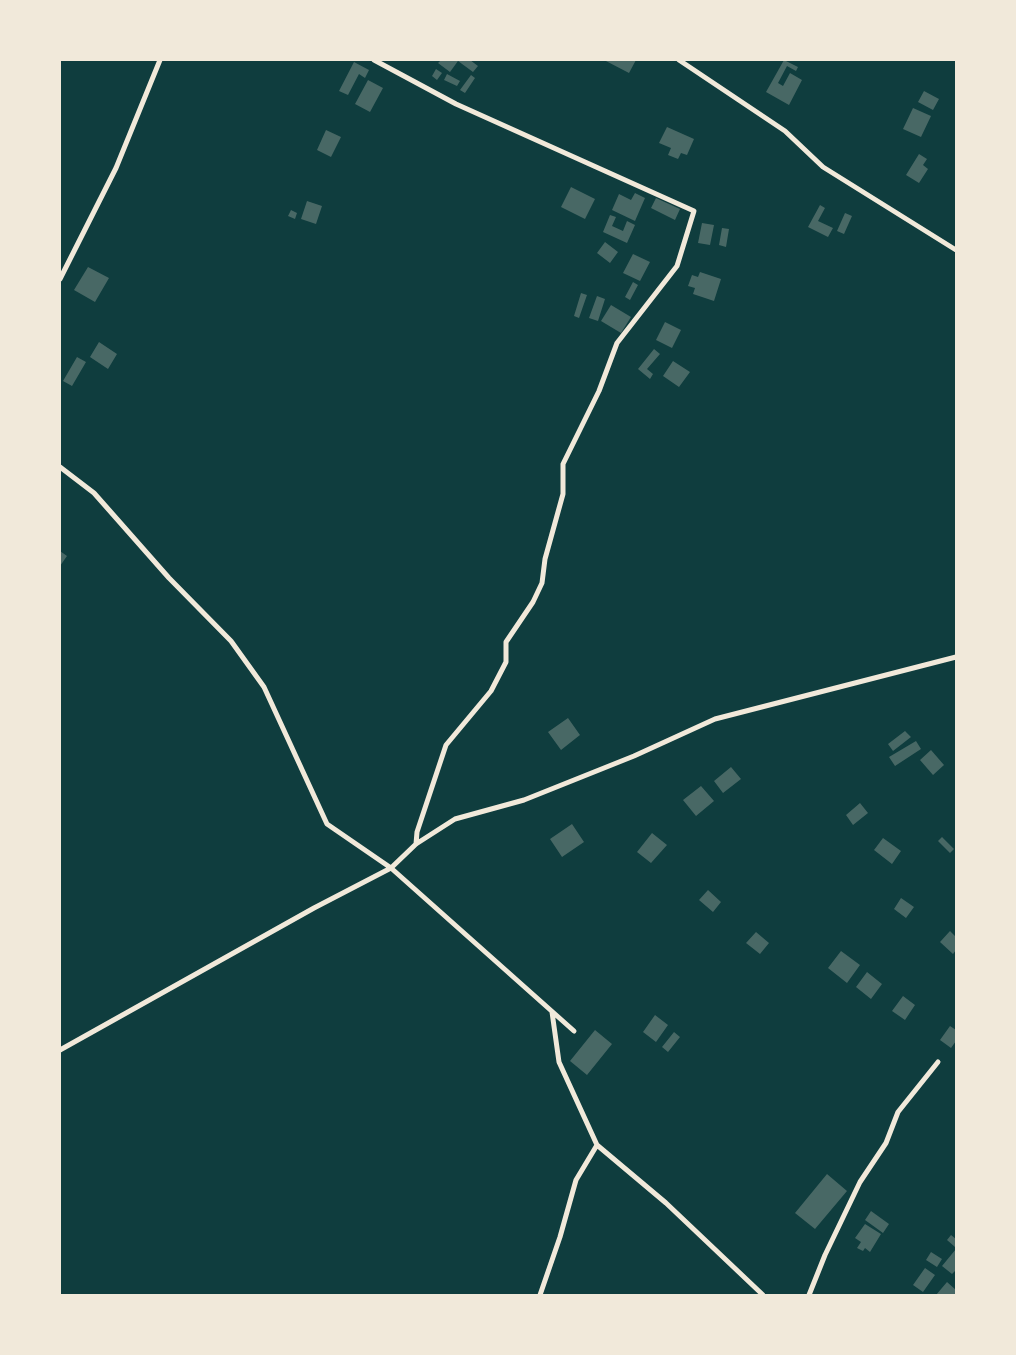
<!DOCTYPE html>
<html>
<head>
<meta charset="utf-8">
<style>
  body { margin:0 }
  #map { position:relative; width:1016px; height:1355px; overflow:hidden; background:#0f3d3e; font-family:Arial,sans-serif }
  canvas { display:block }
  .frame { position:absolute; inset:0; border:61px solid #f1e9da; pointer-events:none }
</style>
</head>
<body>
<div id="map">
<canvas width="1016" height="1355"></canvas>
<div class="frame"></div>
</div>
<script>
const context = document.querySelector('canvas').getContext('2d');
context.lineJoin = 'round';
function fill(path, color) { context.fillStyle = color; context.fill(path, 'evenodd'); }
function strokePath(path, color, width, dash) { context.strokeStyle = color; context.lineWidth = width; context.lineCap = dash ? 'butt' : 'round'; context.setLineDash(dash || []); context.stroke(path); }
fill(new Path2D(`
  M441,60h29l8,6 -5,6 -15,-11 -8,11 -12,-9z
  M604,60h32l-7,13z
  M784,60l14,7 -2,4 -9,-5 -9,17 5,3 7,-13 12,7 -13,25 -23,-13z
  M354,62l15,8 -4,8 -6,-4 -11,21 -9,-4z
  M436,69l6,4 -5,7 -5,-4z
  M447,74l13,7 -3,5 -13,-6z
  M471,75l4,3 -10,15 -5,-3z
  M368,80l15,8 -13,24 -15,-8z
  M924,91l15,8 -6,11 -15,-8z
  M913,108l18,8 -10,21 -18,-8z
  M667,127l27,12 -7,16 -6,-2 -3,6 -10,-4 3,-7 -12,-5z
  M326,130l15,7 -10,20 -14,-7z
  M919,154l8,5 -4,6 5,4 -9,14 -13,-8z
  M571,187l24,12 -10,20 -24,-12z
  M635,193l10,5 -10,23 -23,-11 7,-16 12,6z
  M656,198l24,11 -5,11 -24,-12z
  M307,201l15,5 -6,18 -15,-5z
  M820,205l5,3 -7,13 15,7 -5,9 -20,-10z
  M291,210l6,3 -2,6 -7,-3z
  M845,213l7,3 -8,18 -7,-3z
  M610,215l6,2 -4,9 11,5 4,-10 8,4 -8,18 -24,-11z
  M702,223l12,2 -4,20 -12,-2z
  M722,228l7,1 -3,18 -7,-2z
  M605,242l13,10 -8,11 -13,-10z
  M633,254l17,8 -10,19 -17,-8z
  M88,267l21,11 -14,24 -21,-12z
  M700,272l21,7 -7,22 -21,-7 2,-6 -7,-2 4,-11 6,2z
  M633,282l5,3 -8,15 -5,-3z
  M581,293l6,2 -8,23 -5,-2z
  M597,296l8,3 -7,22 -9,-3z
  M611,305l20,12 -10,16 -20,-12z
  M665,322l16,8 -9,18 -16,-8z
  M99,342l18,12 -9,15 -18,-12z
  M654,349l6,5 -13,15 6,5 -3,5 -12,-10z
  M77,357l9,5 -14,24 -9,-5z
  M673,361l17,11 -11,15 -16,-11z
  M60,551l7,5 -7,10z
  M568,718l12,17 -19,15 -13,-18z
  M905,731l6,6 -18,14 -5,-7z
  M916,741l5,8 -26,17 -6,-9z
  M931,750l13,15 -11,10 -13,-15z
  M731,767l10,12 -18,14 -9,-12z
  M701,786l13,15 -18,15 -13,-16z
  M860,803l8,10 -15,12 -7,-10z
  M572,824l12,18 -22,15 -12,-18z
  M652,833l15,12 -16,18 -14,-11z
  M942,837l12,12 -4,4 -12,-12z
  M883,838l18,13 -9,13 -18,-14z
  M708,890l13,12 -8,10 -14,-12z
  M901,898l13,9 -8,11 -12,-9z
  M950,931l6,6v13l-3,4 -13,-12z
  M756,932l13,11 -9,11 -14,-11z
  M841,951l19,14 -13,18 -19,-15z
  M867,972l15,12 -11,15 -15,-12z
  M903,996l12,9 -10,15 -13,-9z
  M655,1015l13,10 -12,17 -13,-10z
  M950,1026l6,4v11l-5,7 -11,-8z
  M595,1030l17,14 -25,31 -17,-14z
  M674,1032l6,5 -12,15 -6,-5z
  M827,1174l20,17 -32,38 -20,-16z
  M871,1211l18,13 -6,9 -18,-13z
  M865,1224l16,10 -11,18 -5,-4 -2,3 -6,-3 4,-6 -6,-4z
  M951,1235l5,4 -1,8 -8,-7z
  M956,1249v21l-4,4 -10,-8z
  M931,1252l11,7 -5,8 -11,-7z
  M925,1268l10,7 -12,17 -10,-7z
  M947,1282l9,8v5h-20z`), '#486865');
strokePath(new Path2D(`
  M374,60l82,44 238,107 -17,55 -60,77 -18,48 -36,73v30l-18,65 -3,24 -9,19 -27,40v20l-15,29 -45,54 -29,87 -1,12
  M679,60l106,71 38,36 133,83
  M60,279l56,-111 44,-108
  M60,467l34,26 75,85 62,63 33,46 63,137 64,44 -77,40 -254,142
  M552,1012l7,50 38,83 69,58 97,92
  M574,1031l-183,-163 25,-24 39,-25 69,-19 110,-44 81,-37 241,-62
  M540,1295l20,-58 16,-57 21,-35
  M809,1295l16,-40 35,-73 26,-39 12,-31 40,-50`), '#f1e9da', 5);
</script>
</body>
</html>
